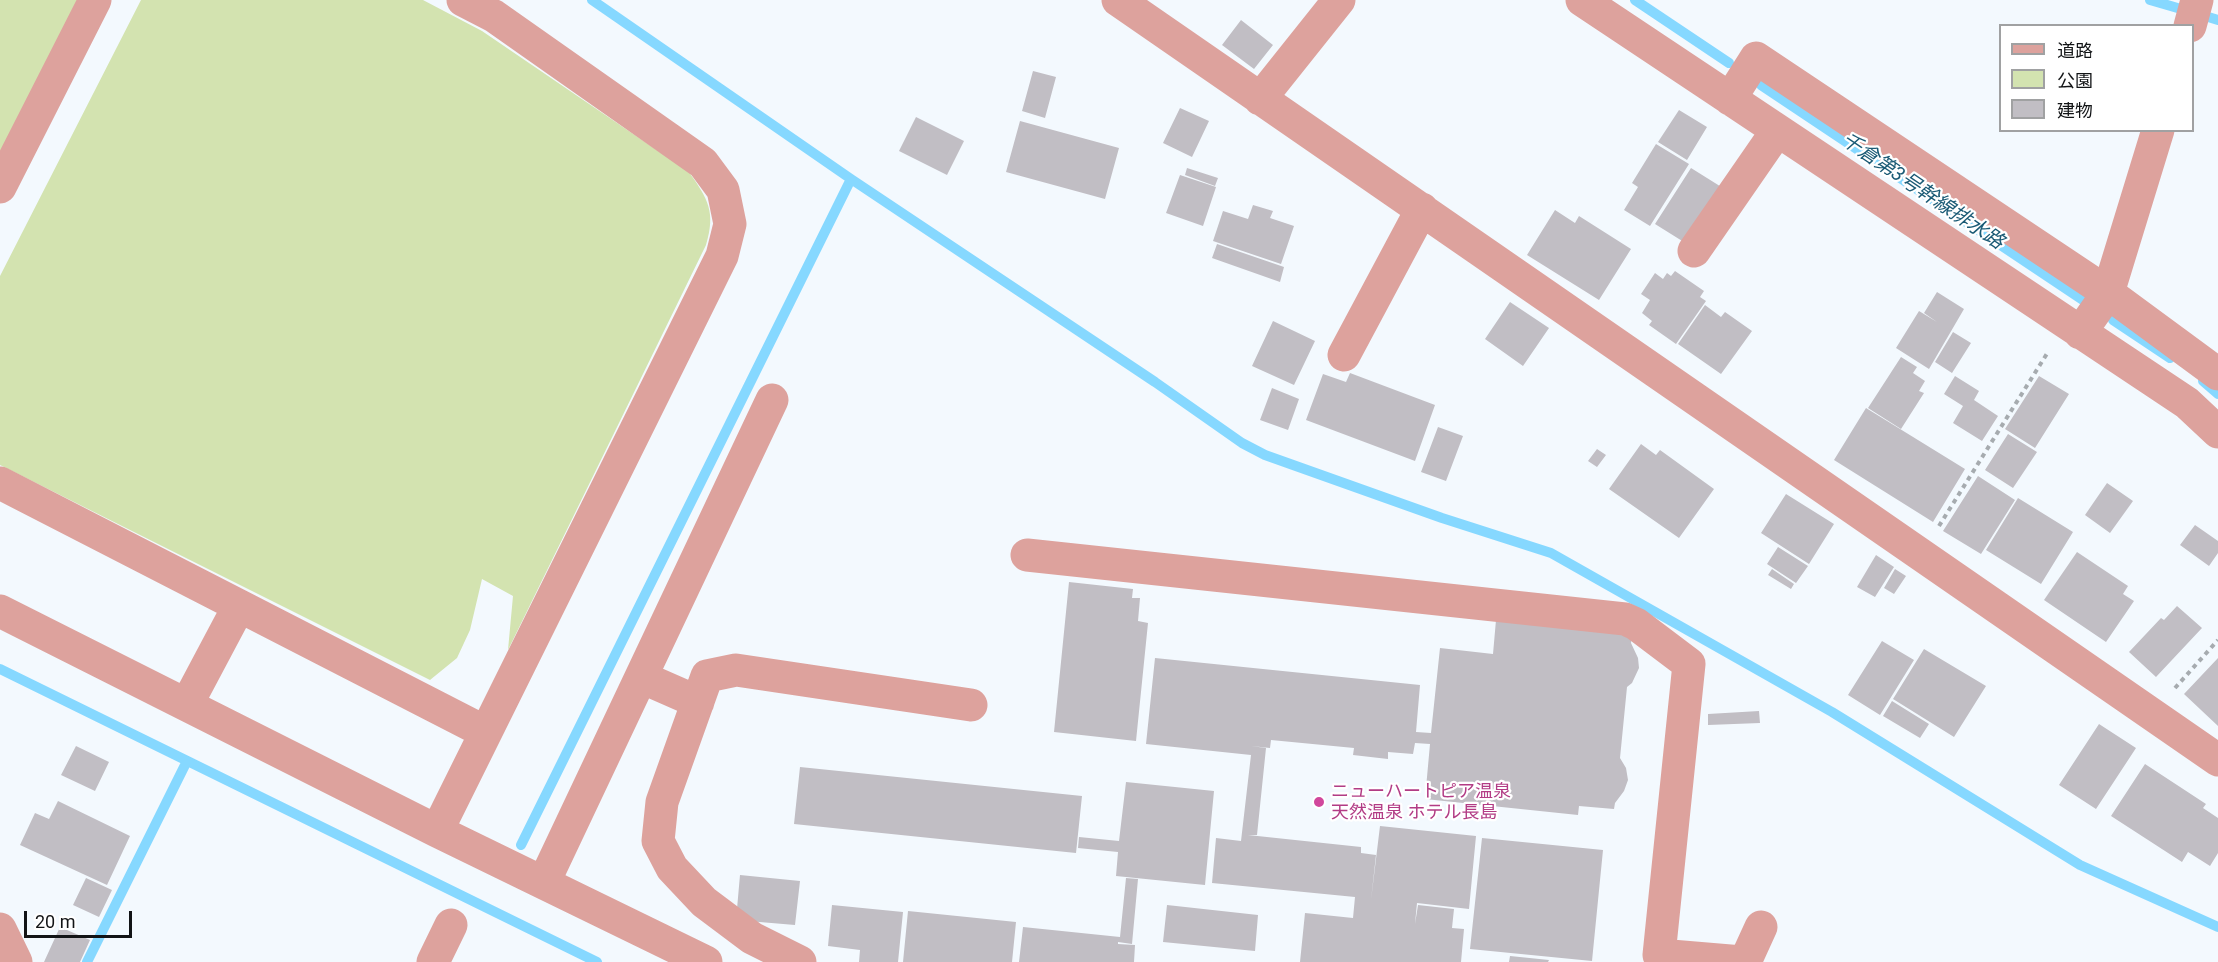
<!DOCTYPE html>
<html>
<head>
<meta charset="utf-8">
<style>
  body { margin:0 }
  #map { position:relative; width:2218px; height:962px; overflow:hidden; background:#f3f9fe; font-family:Roboto,"Noto Sans JP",sans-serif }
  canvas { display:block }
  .legend { position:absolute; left:1999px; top:24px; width:195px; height:108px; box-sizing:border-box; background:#fff; border:2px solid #a0a1a2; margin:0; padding:8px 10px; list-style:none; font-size:18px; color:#121416 }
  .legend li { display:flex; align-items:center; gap:12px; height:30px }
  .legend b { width:30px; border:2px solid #a0a1a2 }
  .scale { position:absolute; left:24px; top:911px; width:108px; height:27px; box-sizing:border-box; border:3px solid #121416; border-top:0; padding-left:8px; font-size:18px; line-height:21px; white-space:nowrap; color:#121416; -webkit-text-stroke:4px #fff; paint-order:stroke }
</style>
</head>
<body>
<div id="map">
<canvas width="2218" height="962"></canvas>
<ul class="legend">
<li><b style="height:8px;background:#dda29d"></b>道路</li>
<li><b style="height:16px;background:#d3e3b0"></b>公園</li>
<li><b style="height:16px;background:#c1bec4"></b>建物</li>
</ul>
<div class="scale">20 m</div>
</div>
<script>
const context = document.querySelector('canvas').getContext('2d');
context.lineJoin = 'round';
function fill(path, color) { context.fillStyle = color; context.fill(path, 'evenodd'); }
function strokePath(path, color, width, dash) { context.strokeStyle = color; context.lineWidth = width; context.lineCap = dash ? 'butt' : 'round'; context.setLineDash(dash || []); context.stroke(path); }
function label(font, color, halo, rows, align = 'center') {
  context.font = font + ' Roboto,"Noto Sans JP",sans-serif'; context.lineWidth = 4.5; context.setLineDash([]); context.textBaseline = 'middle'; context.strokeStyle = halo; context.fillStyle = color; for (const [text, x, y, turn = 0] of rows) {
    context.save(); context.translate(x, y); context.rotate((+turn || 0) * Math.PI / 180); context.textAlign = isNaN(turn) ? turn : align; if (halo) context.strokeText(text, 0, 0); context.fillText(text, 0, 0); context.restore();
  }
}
fill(new Path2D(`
  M0,0h83l-83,161z
  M141,0h282l59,31 207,141c19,27 27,40 17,73l-198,405 5,-54 -31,-17 -12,51 -13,28 -27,22 -430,-215v-189z`), '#d3e3b0');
strokePath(new Path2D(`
  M592,0l259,179 304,203 87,61 23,12 177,63 109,35 281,159 248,153 138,62
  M1635,0l94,63
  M2150,0l31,9
  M2205,16l13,4
  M1761,85l322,215
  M2113,320l57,38
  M2203,381l15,13
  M0,669l597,293
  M521,845l330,-666
  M87,962l100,-201`), '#86d8ff', 10);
fill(new Path2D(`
  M1241,20l32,25 -19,24 -32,-24z
  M1033,71l23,6 -11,41 -23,-7z
  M1180,108l29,13 -17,36 -29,-14z
  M1679,110l28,17 -20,33 -29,-18z
  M916,117l48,24 -17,34 -48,-24z
  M1020,121l99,27 -14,51 -99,-27z
  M1656,144l33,20 -39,62 -26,-16 14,-23 -6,-4z
  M1187,168l31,10 -3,8 -30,-11z
  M1691,168l32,20 -36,56 -32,-20z
  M1180,175l36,12 -13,39 -37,-13z
  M1253,205l20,6 -3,7 24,8 -13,38 -68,-23 10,-30 25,8z
  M1555,210l20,13 4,-7 52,33 -32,51 -72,-45z
  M1217,244l67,23 -4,15 -68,-24z
  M1675,271l29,20 -4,6 6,4 -30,43 -27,-19 3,-4 -10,-8 8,-13 -9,-6 14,-21 8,6 4,-6 4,3z
  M1937,292l27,17 -35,60 -33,-21 23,-37 18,11 -13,-9z
  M1510,302l39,26 -26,38 -38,-27z
  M1705,305l16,12 4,-5 27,19 -31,43 -43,-30z
  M1273,321l42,20 -21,44 -42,-19z
  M1953,332l18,11 -19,30 -17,-11z
  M1901,357l16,10 -4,6 12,8 -6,10 5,2 -23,36 -33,-21z
  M1350,373l85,32 -20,56 -109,-41 17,-46 23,8z
  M1955,376l24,15 -5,9 24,16 -16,25 -29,-18 10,-17 -19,-12z
  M2039,376l30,18 -34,54 -30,-19z
  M1272,388l27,11 -11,31 -28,-10z
  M1866,408l99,61 -32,53 -99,-62z
  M1438,427l25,9 -17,45 -25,-9z
  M2008,434l29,18 -24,36 -28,-18z
  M1641,444l15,11 4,-5 54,39 -35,49 -70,-49z
  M1597,449l9,6 -9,12 -9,-6z
  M1978,476l37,24 -34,54 -38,-23z
  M2107,483l26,18 -23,32 -25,-18z
  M1786,494l48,30 -25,40 -48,-31z
  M2018,498l55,34 -32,52 -55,-34z
  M2195,525l23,16v12l-9,13 -29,-21z
  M1778,547l30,19 -12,17 -29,-19z
  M2077,552l51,34 -5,8 11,7 -28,41 -62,-42z
  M1876,555l18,12 -19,30 -18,-10z
  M1772,569l22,15 -3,5 -23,-14z
  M1895,569l11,7 -12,18 -10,-6z
  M1069,582l64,7 -1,9h8l-2,23 10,2 -12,118 -82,-9z
  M2177,606l25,22 -46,49 -27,-25 32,-34 3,2z
  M1496,620l136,14 -1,9 7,15 1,10 -7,15 -5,4 -7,71 6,10 2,12 -4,11 -9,12 -1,6 -35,-3 -1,9 -153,-16 5,-55 -15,-1 -2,11 -25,-2v7l-35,-4 1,-7 -83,-8 -1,8 -19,-2 15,2 -9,87h-9l113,12v6l15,2 -5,45 9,-74 96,10 -7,73 -52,-6 -2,21 3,-19 36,4 -2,19 12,1 -3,33h-161l5,-49 48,5 2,-21 -143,-14 4,-45 25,3 10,-86 -105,-11 9,-86 265,27 -4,47 15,1 9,-85 53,6z
  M1882,641l32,19 -34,55 -32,-20z
  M1924,649l62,37 -32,51 -61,-38z
  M2218,658v68l-34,-32z
  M1892,701l37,23 -9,14 -37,-22z
  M1759,711l1,12 -52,2v-11z
  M2099,724l37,24 -40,61 -37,-24z
  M76,746l33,16 -14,29 -34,-16z
  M2145,764l61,40 -3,4 15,10v35l-8,13 -22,-14 -6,10 -71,-46z
  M800,767l282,29 -6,57 -282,-29z
  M1126,782l88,9 -9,94 -89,-9 2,-24 -40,-4 1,-11 40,4z
  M58,801l72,35 -23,49 -87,-40 15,-32 14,6z
  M1482,838l121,12 -11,111 -122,-12z
  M740,875l60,6 -5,44 -59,-5z
  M86,878l26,12 -13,27 -26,-12z
  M1126,878l12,1 -6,65 -14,-2v2l17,1 -1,17h-115l4,-35 97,10z
  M832,905l71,7 -5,50h-39l1,-12 -32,-4z
  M1167,905l91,10 -3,36 -92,-9z
  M908,911l108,11 -4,40h-109z
  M60,927l30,13 -10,22h-36z
  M1510,956l39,4 -1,2h-39z`), '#c1bec4');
strokePath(new Path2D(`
  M1939,526l109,-174
  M2175,688l43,-48`), '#a6abaf', 4, [4.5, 4.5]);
strokePath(new Path2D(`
  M1118,0l1100,760
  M1582,0l605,403 31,29
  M2190,26l7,-26
  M1260,99l79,-99
  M1730,99l26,-41 352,235 110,81
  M0,187l95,-187
  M1694,251l83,-120
  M2080,333l28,-40 50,-163
  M1344,355l78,-146
  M0,483l485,249
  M1027,555l598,64 11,5 53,40 -30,291 83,7
  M0,611l437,220 269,131
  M641,677l57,25
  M187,704l52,-98
  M437,831l285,-575 8,-32 -7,-34 -20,-27 -209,-147 -31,-16
  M544,882l228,-482
  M0,929l16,33
  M433,962l18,-37
  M800,962l-48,-24 -48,-36 -32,-34 -14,-27 4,-39 45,-126 29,-6 235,35
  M1745,962l16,-35`), '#dda29d', 33);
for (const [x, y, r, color] of [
  [1319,802,6,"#d1479c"]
]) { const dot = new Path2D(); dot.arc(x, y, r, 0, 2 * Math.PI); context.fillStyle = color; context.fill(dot); strokePath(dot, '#fff', 2); }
label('18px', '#b23c85', '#fff', [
  ["ニューハートピア温泉",1331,792],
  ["天然温泉 ホテル長島",1331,813]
], 'left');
label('italic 20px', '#1a5a75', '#fff', [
  ["千倉第3号幹線排水路",1922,192,34]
]);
</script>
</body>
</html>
